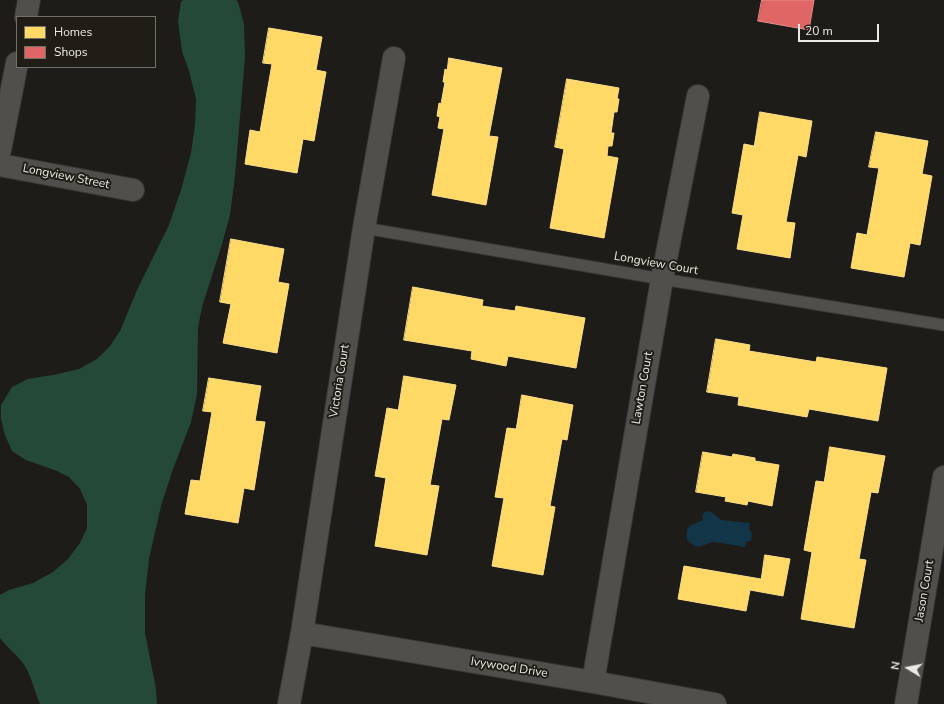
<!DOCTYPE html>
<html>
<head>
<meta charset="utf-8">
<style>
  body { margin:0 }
  #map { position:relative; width:944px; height:704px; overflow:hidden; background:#1e1c18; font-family:"Nunito Sans",sans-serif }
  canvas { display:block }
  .legend { position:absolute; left:16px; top:16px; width:140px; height:52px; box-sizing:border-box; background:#201d16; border:1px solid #716f68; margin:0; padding:5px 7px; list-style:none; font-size:12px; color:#ebe9e4 }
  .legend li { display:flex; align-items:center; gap:8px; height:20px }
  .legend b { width:20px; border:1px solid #716f68 }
  .north { position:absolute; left:888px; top:648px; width:40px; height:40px; -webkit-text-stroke:3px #201d16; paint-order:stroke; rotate:280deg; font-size:11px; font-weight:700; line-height:16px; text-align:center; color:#ebe9e4 }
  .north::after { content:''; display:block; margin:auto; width:14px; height:18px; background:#ebe9e4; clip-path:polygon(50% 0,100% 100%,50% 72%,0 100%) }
  .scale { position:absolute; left:798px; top:24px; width:81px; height:18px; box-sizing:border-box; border:2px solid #ebe9e4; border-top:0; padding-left:5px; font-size:12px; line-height:14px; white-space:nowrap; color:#ebe9e4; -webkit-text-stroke:3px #201d16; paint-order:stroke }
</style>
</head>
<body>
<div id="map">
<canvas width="944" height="704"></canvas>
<ul class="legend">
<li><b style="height:11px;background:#ffd966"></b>Homes</li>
<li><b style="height:11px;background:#e06666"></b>Shops</li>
</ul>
<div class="north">N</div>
<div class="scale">20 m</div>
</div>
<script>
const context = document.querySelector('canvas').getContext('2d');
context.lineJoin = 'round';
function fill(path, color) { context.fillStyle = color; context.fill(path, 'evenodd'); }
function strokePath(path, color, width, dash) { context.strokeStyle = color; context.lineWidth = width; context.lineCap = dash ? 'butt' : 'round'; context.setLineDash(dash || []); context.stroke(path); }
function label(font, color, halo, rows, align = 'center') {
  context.font = font + ' "Nunito Sans",sans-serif'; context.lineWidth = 4; context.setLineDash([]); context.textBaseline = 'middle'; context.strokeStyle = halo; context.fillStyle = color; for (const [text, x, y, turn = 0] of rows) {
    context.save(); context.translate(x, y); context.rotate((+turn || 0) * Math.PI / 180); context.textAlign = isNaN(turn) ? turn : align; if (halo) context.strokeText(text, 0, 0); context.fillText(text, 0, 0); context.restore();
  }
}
fill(new Path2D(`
  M183,0h53l2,2 6,22 1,33 -10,119 -5,39 -8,29 -20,63 -4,21 -1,66 -6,28 -18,47 -12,37 -12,53 -4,36v38l11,56 1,15h-117c-5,-12 -9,-28 -15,-38 -7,-11 -18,-18 -25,-28v-43l9,-5 24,-7 20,-11 15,-13 12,-16 7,-15v-23l-7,-16 -11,-12 -12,-6 -31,-11 -14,-9 -7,-16 -4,-16v-14l11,-18 16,-8 25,-4 26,-6 18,-10 13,-13 10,-15 17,-41 32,-65 12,-35 10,-37 4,-28 1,-26 -7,-28 -7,-20 -4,-30 3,-19z`), '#254939');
fill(new Path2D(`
  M710,511l11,9 29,3 -1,6 3,4 -1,8 -5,1 -1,5 -24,-4 -8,-1 -14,5 -6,-2 -6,-5c-2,-16 4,-14 16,-20l-1,-4 3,-4z`), '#133548');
const homes = new Path2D(`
  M269,28l53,9 -6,33 10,2 -12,69 -11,-2 -6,34 -52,-9 5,-34 10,2 12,-68 -9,-1z
  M449,58l53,10 -13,68 9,1 -12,68 -54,-10 12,-66 -6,-1 2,-11 -3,-1 2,-13 2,1 4,-22h-2l2,-13 2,1z
  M567,79l52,9 -2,11h2l-2,13h-3l-3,21h3l-2,13h-4l-1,10 11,2 -14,80 -54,-10 14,-79 -9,-2z
  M760,112l52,9 -6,36 -8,-2 -12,67 9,1 -5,35 -53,-9 6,-34 -11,-2 12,-69 10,2z
  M876,132l52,9 -6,33 10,2 -12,69 -10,-2 -6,34 -53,-9 6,-35 10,2 12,-67 -10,-1z
  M231,239l53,10 -6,33 11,2 -12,69 -54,-10 8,-39 -11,-2z
  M413,287l70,13 -1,6 33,5 1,-5 69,12 -9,50 -68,-12 -2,10 -35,-7 1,-8 -68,-11z
  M716,339l34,6 -1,6 67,11 1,-5 70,11 -9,53 -69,-12 -2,8 -69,-12 1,-8 -32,-5z
  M404,376l52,9 -7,35 -7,-1 -12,66 9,1 -12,69 -52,-9 11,-68 -11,-2 12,-68 11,2z
  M209,378l52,8 -6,35 10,1 -11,68 -10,-2 -6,35 -53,-9 6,-34 9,1 12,-69 -9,-1z
  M522,395l51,10 -6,35 -5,-1 -12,67 5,1 -12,68 -51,-9 12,-68 -9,-1 12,-69 9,1z
  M830,447l55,9 -7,37 -7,-1 -12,67 7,1 -12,68 -53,-9 11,-67 -8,-2 12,-69 8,1z
  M703,452l29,5 1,-3 22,4v3l24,4 -7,41 -24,-5 -1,4 -22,-4 1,-4 -30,-5z
  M765,555l25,4 -7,37 -33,-6 -4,21 -68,-12 6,-33 77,13z`);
fill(homes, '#ffd966');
strokePath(homes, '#f9de8c', 1);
const shops = new Path2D(`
  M762,0h52l-5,30 -51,-9z`);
fill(shops, '#e06666');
strokePath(shops, '#e38d8c', 1);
const lane = new Path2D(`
  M364,228l298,51 282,46`);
const street = new Path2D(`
  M26,17l3,-17
  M0,150l17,-87
  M0,165l133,25
  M302,633l291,49 122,22
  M593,682l69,-403 36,-183
  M289,704l13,-71 62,-405 30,-170
  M906,704l38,-227`);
strokePath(lane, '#393735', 13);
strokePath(street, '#393735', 24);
strokePath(lane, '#504f4c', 11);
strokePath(street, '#504f4c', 22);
label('12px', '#ebe9e4', '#201d16', [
  ["Longview Street",66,177,11],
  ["Longview Court",656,264,10],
  ["Victoria Court",340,381,-81],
  ["Lawton Court",643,388,-80],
  ["Jason Court",925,591,-80],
  ["Ivywood Drive",509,668,9]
]);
</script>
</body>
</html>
